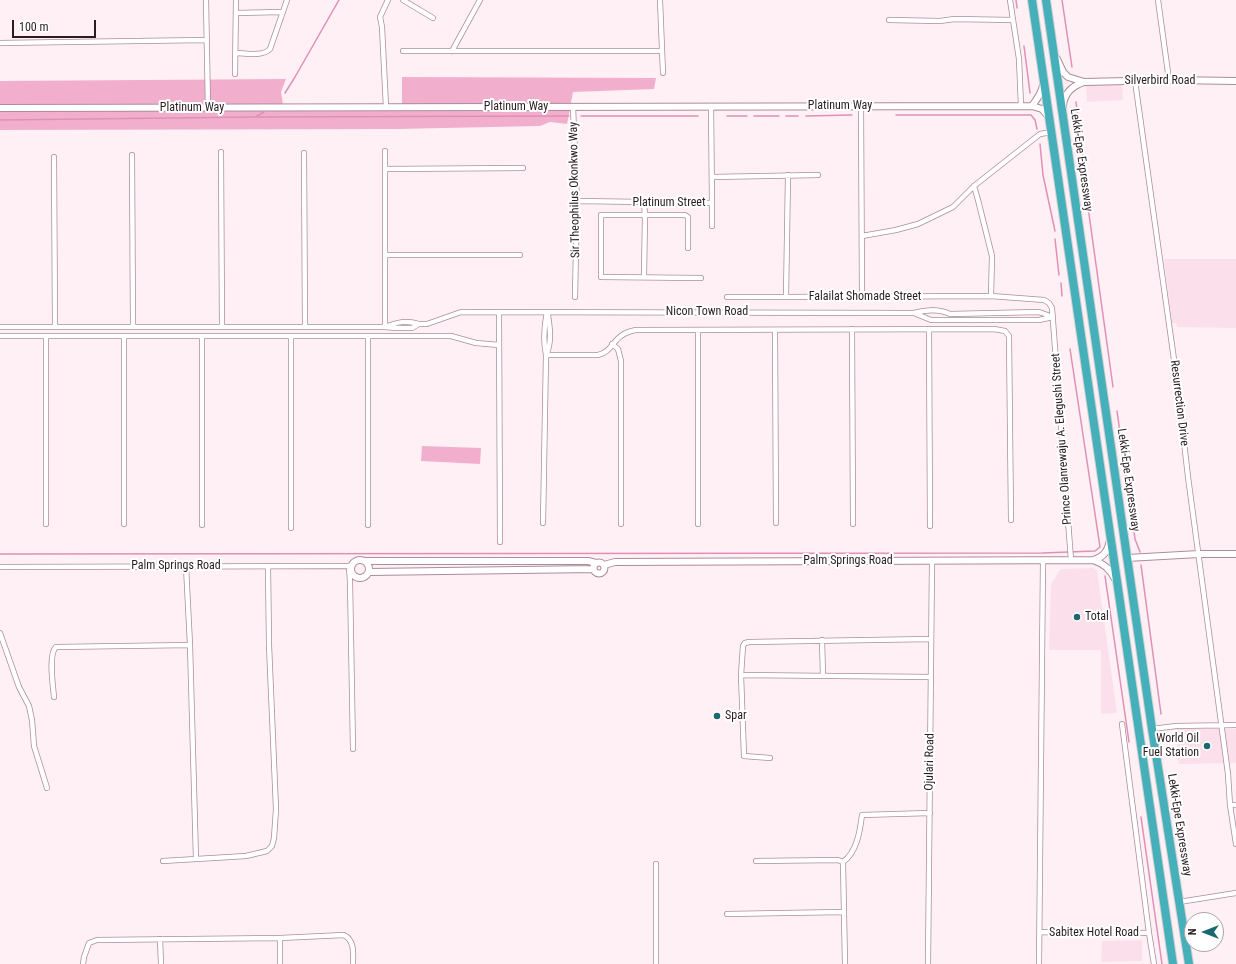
<!DOCTYPE html>
<html>
<head>
<meta charset="utf-8">
<style>
  body { margin:0 }
  #map { position:relative; width:1236px; height:964px; overflow:hidden; background:#fff0f6; font-family:"Roboto Condensed",sans-serif }
  canvas { display:block }
  .north { position:absolute; left:1184px; top:912px; width:40px; height:40px; box-sizing:border-box; background:#fff; border:1px solid #aaa5a7; border-radius:50%; rotate:270deg; font-size:11px; font-weight:700; line-height:16px; text-align:center; color:#2a1d22 }
  .north::after { content:''; display:block; margin:auto; width:14px; height:18px; background:#1b686e; clip-path:polygon(50% 0,100% 100%,50% 72%,0 100%) }
  .scale { position:absolute; left:12px; top:20px; width:84px; height:18px; box-sizing:border-box; border:2px solid #2a1d22; border-top:0; padding-left:5px; font-size:12px; line-height:14px; white-space:nowrap; color:#2a1d22; -webkit-text-stroke:3px #fff; paint-order:stroke }
</style>
</head>
<body>
<div id="map">
<canvas width="1236" height="964"></canvas>
<div class="north">N</div>
<div class="scale">100 m</div>
</div>
<script>
const context = document.querySelector('canvas').getContext('2d');
context.lineJoin = 'round';
function fill(path, color) { context.fillStyle = color; context.fill(path, 'evenodd'); }
function strokePath(path, color, width, dash) { context.strokeStyle = color; context.lineWidth = width; context.lineCap = dash ? 'butt' : 'round'; context.setLineDash(dash || []); context.stroke(path); }
function label(font, color, halo, rows, align = 'center') {
  context.font = font + ' "Roboto Condensed",sans-serif'; context.lineWidth = 4; context.setLineDash([]); context.textBaseline = 'middle'; context.strokeStyle = halo; context.fillStyle = color; for (const [text, x, y, turn = 0] of rows) {
    context.save(); context.translate(x, y); context.rotate((+turn || 0) * Math.PI / 180); context.textAlign = isNaN(turn) ? turn : align; if (halo) context.strokeText(text, 0, 0); context.fillText(text, 0, 0); context.restore();
  }
}
fill(new Path2D(`
  M1122,82l1,18 -36,2 -1,-18z
  M1164,259h72v69l-59,-1 -1,-4h-4z
  M1093,568l4,2 20,143 -16,1v-64h-52l2,-66 7,-11 3,-4z
  M1175,729h61v34l-57,1z
  M1142,940v21l-41,1 1,-21z`), '#fbe0eb');
fill(new Path2D(`
  M402,77l254,1 -2,11 -81,3 -6,32 -17,-2 -10,4 -144,3 -396,1v-49l286,-2 -5,13 3,19 54,-3 64,2z
  M422,446l59,2 -1,16 -59,-3z`), '#f1afcd');
strokePath(new Path2D(`
  M1016,0l1,8
  M1062,0l10,67
  M1024,46l6,47
  M285,93l10,-16 44,-77
  M1076,102l6,47 1,22 30,216
  M896,115h135l4,5 2,9
  M257,116l7,-4
  M581,116h117
  M727,116h20
  M754,116h25
  M786,116h12
  M806,116l46,-1
  M0,120l256,-3 313,-1
  M1040,144l3,31 12,56
  M1055,239l4,36
  M1061,283l1,13
  M1117,411l18,128 5,13
  M0,554l1042,-1 53,-2 5,-4 -30,-198
  M1141,565l20,149
  M1105,576l24,166
  M1141,817l21,147`), '#e090b6', 1.5);
const street = new Path2D(`
  M206,0l2,108
  M403,0l30,18
  M660,0l3,73
  M1010,0l9,59 2,47
  M1158,0l11,80
  M236,13l46,-1
  M889,20l51,1 14,-2 59,1
  M0,43l206,-3
  M403,51h259
  M452,51l28,-51
  M236,53c10,0 26,4 34,-4l17,-49
  M235,74l1,-74
  M1135,81l42,300 11,96 40,297 2,31 6,39
  M861,106l1,190
  M386,107l-4,-80 -2,-10 8,-17
  M573,107l4,94 -2,96
  M221,152l1,175
  M304,153l1,174
  M132,155l1,172
  M54,157l1,170
  M385,169l138,-1
  M788,175l-2,122 205,-1 53,4 5,3 3,5 19,252
  M712,177l106,-2
  M974,186l4,14 14,56 -1,40
  M577,201l135,2 -1,-97
  M644,203l1,12 -1,62
  M712,203v23
  M862,236l34,-6 22,-6 35,-17 21,-21 66,-52 12,-2
  M688,248v-31l-3,-2h-84v62l100,1
  M385,255h135
  M727,297h59
  M499,312l1,230
  M914,313l17,7h108l14,-3
  M0,327h385l11,1h16l7,-4h8l34,-12 453,1c11,-3 25,-4 36,1l89,-2 14,5
  M385,327v-176
  M385,327c12,-5 22,-7 34,-3
  M852,329l1,195
  M929,329l1,197
  M775,330l1,193
  M0,336h451l25,7 23,2
  M291,336v192
  M368,336v189
  M612,344l6,5 3,12v163
  M546,355h52c17,-4 14,-21 38,-25l358,-1 11,2 4,5 2,184
  M546,355c6,-12 4,-27 2,-40
  M543,523l3,-168c-3,-15 -2,-29 1,-43
  M46,524v-188
  M124,524v-188
  M698,524v-194
  M202,525v-189
  M186,566l4,79 6,214
  M349,566l1,16 3,167
  M0,567l352,-1
  M0,633l19,54 10,19 3,14 2,26 13,42
  M822,640l1,36
  M741,675l2,-29 2,-3 4,-1 182,-3
  M54,697c-1,-12 -6,-43 2,-50l134,-2
  M1122,724l27,209 5,31
  M1152,729l24,-3 60,-1
  M770,758l-26,-2 -3,-81 190,2
  M1230,805h6
  M163,861l83,-5 21,-5 5,-5 2,-8 2,-29 -7,-164 -1,-79
  M756,861l82,-1 5,2
  M656,864v100
  M1179,902l57,-9
  M727,914l116,-2
  M1040,932l109,1
  M280,938v26
  M160,939l1,25
  M83,964l1,-7 5,-14 8,-3 183,-2 64,-3c11,6 9,18 9,29
  M845,964l-2,-102c14,-10 17,-31 19,-47l68,-2
  M928,964l4,-403
  M1039,964l4,-403`);
const secondary = new Path2D(`
  M1057,59l6,13 5,5 16,5 85,-2 67,1
  M1032,106c5,-7 10,-13 11,-21
  M1063,106c1,-13 9,-20 21,-24
  M0,108l1032,-2 10,3 6,7
  M1127,558l72,-4h37
  M351 569a9 9 0 1 1 18 0a9 9 0 1 1-18 0Z
  M1093,560c11,4 17,9 22,19
  M365,561h223l8,2
  M593.5 568a5.5 5.5 0 1 1 11 0a5.5 5.5 0 1 1-11 0Z
  M604,565l11,-3 478,-2c11,-3 15,-9 17,-20
  M369,572l224,-3`);
const highway = new Path2D(`
  M1032,0l141,964
  M1046,0l106,729 37,235`);
strokePath(street, '#ad8c9b', 6);
strokePath(secondary, '#ad8c9b', 8);
strokePath(highway, '#d4d2d3', 10);
strokePath(street, '#fff', 4.5);
strokePath(secondary, '#fff', 6);
strokePath(highway, '#46b0ba', 8);
for (const [x, y, r, color] of [
  [1077,617,4,"#1b686e"],
  [717,716,4,"#1b686e"],
  [1207,746,4,"#1b686e"]
]) { const dot = new Path2D(); dot.arc(x, y, r, 0, 2 * Math.PI); context.fillStyle = color; context.fill(dot); strokePath(dot, '#fff', 1.5); }
label('12px', '#2a1d22', '#fff', [
  ["Silverbird Road",1160,81],
  ["Platinum Way",840,106],
  ["Platinum Way",516,107],
  ["Platinum Way",192,108],
  ["Lekki-Epe Expressway",1081,160,82],
  ["Sir Theophilus Okonkwo Way",575,190,-91],
  ["Platinum Street",669,203],
  ["Falailat Shomade Street",865,297],
  ["Nicon Town Road",707,312],
  ["Resurrection Drive",1179,403,83],
  ["Prince Olanrewaju A. Elegushi Street",1062,439,-94],
  ["Lekki-Epe Expressway",1128,480,82],
  ["Palm Springs Road",848,561],
  ["Palm Springs Road",176,566],
  ["Ojulari Road",930,762,-89],
  ["Lekki-Epe Expressway",1179,825,81],
  ["Sabitex Hotel Road",1094,933]
]);
label('12px', '#2a1d22', '#fff', [
  ["Total",1085,617],
  ["Spar",725,716],
  ["World Oil",1199,739,"right"],
  ["Fuel Station",1199,753,"right"]
], 'left');
</script>
</body>
</html>
